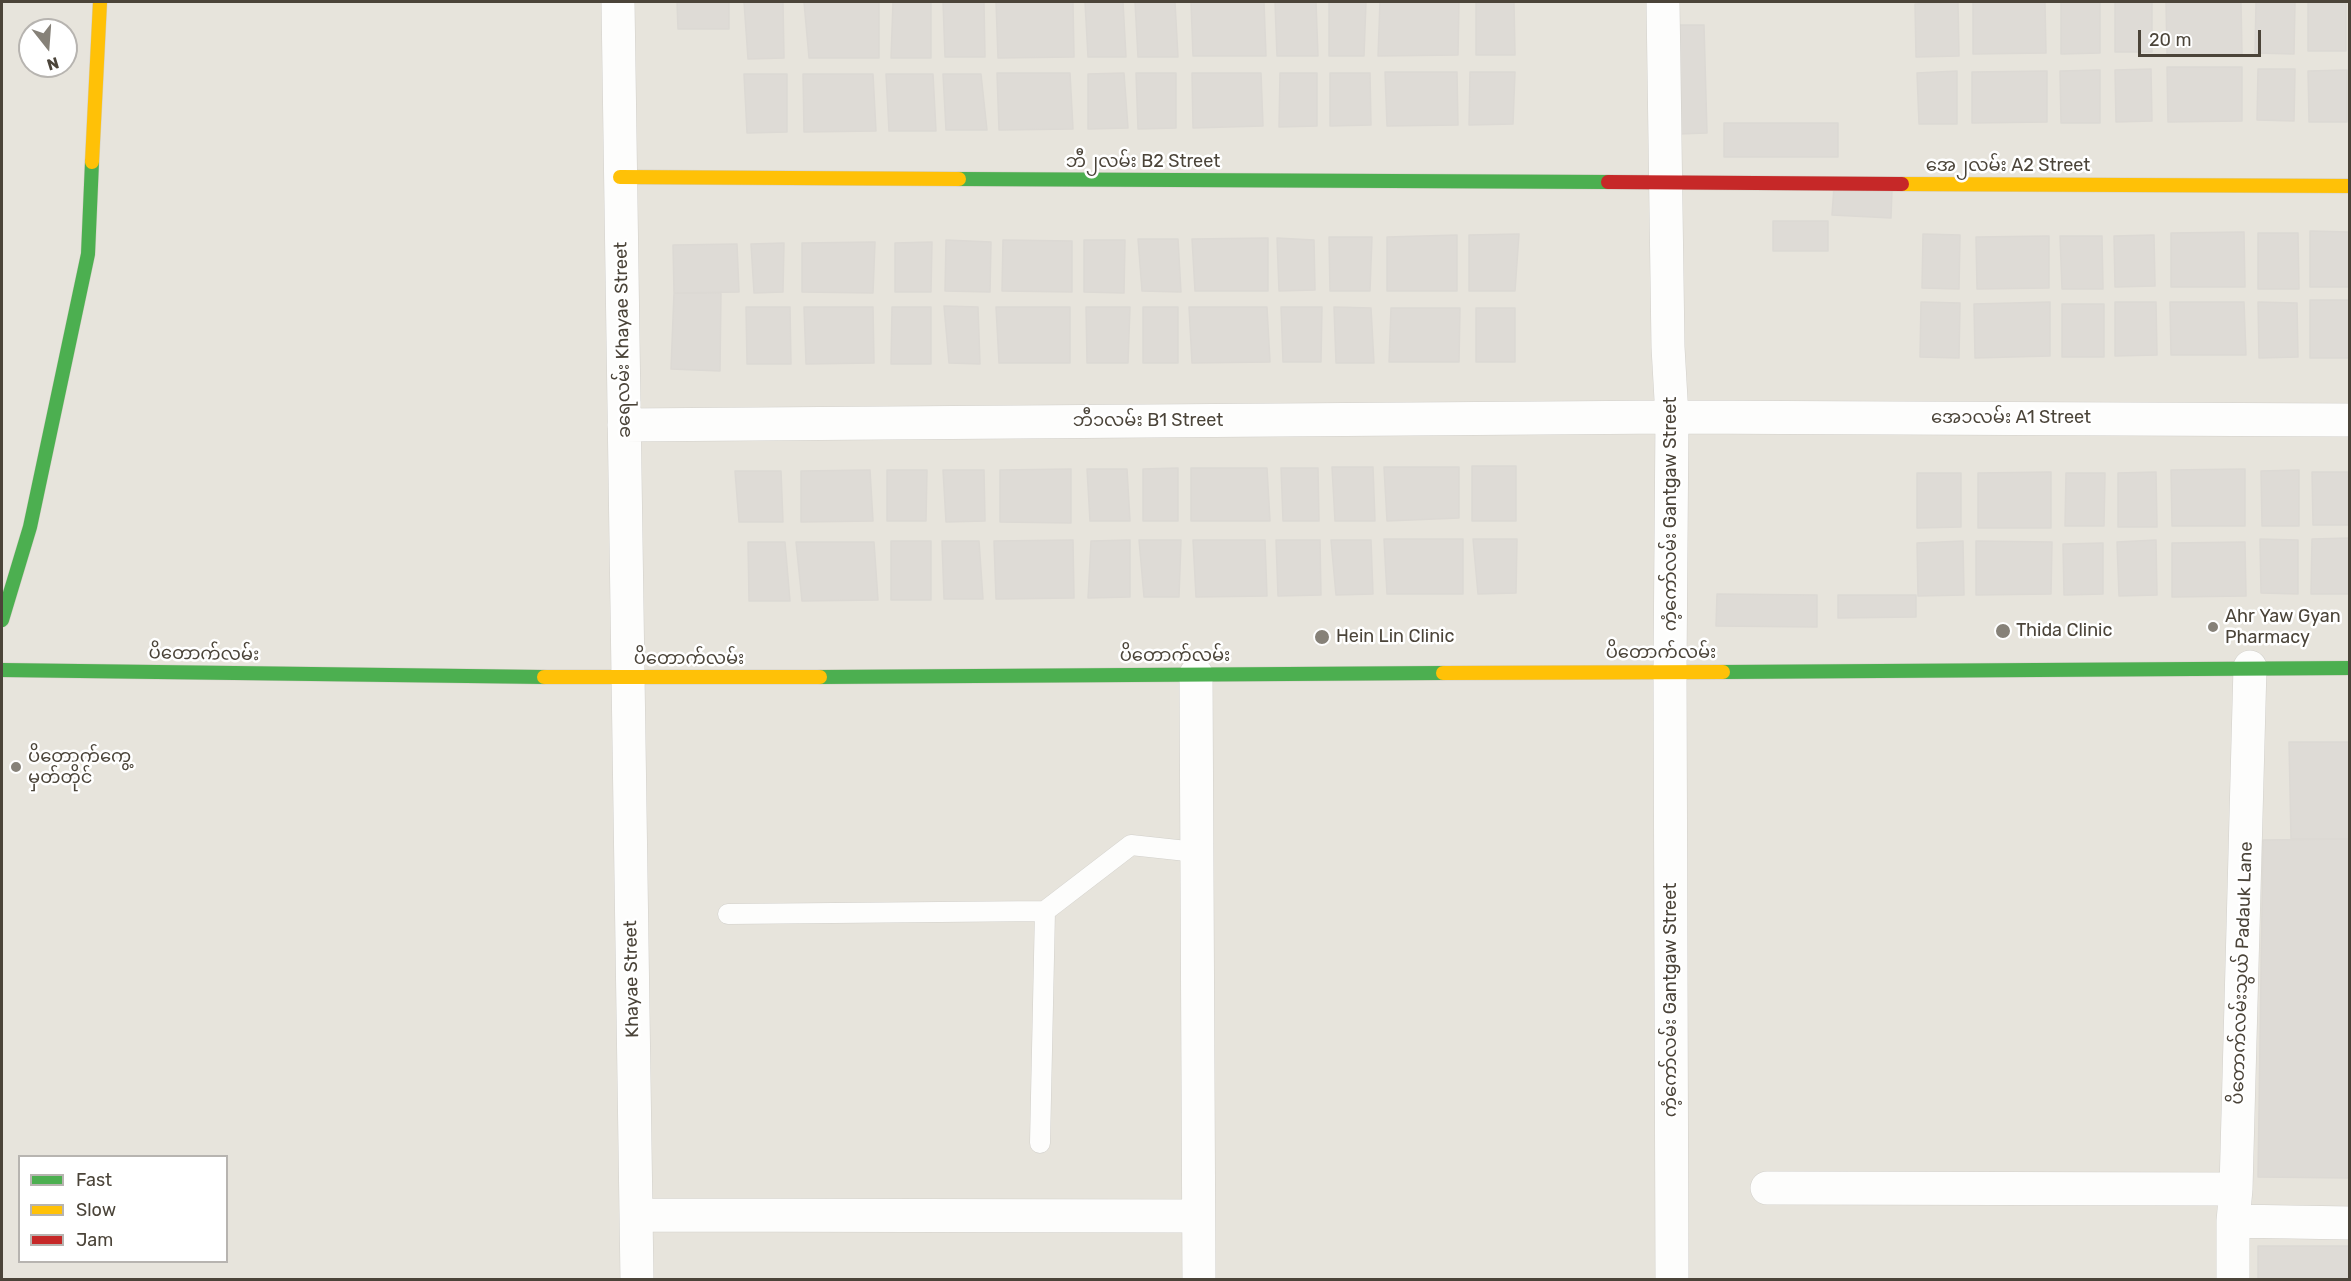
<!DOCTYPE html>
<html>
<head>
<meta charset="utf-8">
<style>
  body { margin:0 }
  #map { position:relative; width:2351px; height:1281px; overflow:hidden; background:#f4f2ee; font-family:Rubik,sans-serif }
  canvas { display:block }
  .frame { position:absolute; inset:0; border:3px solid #4b4439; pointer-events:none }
  .legend { position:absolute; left:18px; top:1155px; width:210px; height:108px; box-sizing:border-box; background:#fff; border:2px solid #b7b4b0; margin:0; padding:8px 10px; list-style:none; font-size:18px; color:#4b4439 }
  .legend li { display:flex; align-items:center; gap:12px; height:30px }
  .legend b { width:30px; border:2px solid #b7b4b0 }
  .north { position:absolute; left:18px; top:18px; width:60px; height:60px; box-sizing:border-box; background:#fff; border:2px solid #b7b4b0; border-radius:50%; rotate:163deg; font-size:16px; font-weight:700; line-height:24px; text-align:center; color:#4b4439 }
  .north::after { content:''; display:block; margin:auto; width:21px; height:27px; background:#868178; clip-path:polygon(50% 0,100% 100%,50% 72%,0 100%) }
  .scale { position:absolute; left:2138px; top:30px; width:123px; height:27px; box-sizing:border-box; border:3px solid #4b4439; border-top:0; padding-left:8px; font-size:18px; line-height:21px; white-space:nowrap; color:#4b4439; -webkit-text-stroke:4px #fff; paint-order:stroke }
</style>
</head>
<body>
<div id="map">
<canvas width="2351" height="1281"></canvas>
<div class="frame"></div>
<ul class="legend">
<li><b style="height:8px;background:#4caf50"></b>Fast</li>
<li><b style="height:8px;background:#ffc107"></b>Slow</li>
<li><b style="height:8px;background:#c62828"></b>Jam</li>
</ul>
<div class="north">N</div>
<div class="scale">20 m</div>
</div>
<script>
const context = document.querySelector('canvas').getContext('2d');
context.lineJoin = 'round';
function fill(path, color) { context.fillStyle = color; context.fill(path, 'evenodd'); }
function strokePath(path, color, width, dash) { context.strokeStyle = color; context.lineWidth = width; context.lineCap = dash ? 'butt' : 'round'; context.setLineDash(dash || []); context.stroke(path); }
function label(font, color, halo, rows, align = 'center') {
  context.font = font + ' Rubik,"Noto Sans Myanmar",sans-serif'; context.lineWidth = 5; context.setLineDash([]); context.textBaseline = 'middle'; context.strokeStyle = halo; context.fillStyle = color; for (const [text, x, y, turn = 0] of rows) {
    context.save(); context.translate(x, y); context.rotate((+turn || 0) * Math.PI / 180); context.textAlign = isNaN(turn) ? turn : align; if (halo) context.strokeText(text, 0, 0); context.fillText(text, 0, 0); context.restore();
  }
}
fill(new Path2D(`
  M2,2h2347v1277h-2347zM30,30h36v36h-36zM20,1156h206v106h-206z`), '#e7e4dc');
const building = new Path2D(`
  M677,2h52v27h-51z
  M744,2h39l1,56 -36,1z
  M804,2h75v56h-70z
  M893,2h38v56h-40z
  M943,2h41l1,55h-40z
  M996,2h77l1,55 -76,1z
  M1085,2h38l3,55h-38z
  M1135,2h40l3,55h-40z
  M1191,2h73l2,54h-73z
  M1275,2h41l2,54h-41z
  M1329,2h37l-2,54h-35z
  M1380,2h79l-1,53 -80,1z
  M1476,2h38l1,53h-39z
  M1958,2l1,54 -43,1 -1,-53z
  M1973,2h72l1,51 -73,1z
  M2061,2h39v51l-39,1z
  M2115,2h37v50h-37z
  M2166,2h75l1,52 -75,1z
  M2256,2h39l-1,52 -39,-1z
  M2308,2h38v49h-38z
  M1675,25h29l3,108 -29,1z
  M2167,67h75v54l-74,1z
  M2151,69l1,52 -36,1 -1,-52z
  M2258,69h37l-1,52 -37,-1z
  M2100,70v53h-39l-1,-52z
  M2347,70v52h-38l-1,-51z
  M1957,71v53h-38l-2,-51z
  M2047,71v51l-75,1v-51z
  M1385,72h72l1,53 -71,1z
  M1470,72h45l-2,52 -44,1z
  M997,73h73l3,56 -74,1z
  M1124,73l4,55 -40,1v-55z
  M1136,73h40v55l-38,1z
  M1192,73h69l2,53 -70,2z
  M1280,73h37v53l-38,1z
  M1330,73h40l1,52 -41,1z
  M744,74h43v58l-40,1z
  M803,74h70l3,57 -72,1z
  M886,74h47l3,57h-47z
  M943,74h38l6,56h-41z
  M1724,123h114v34h-114z
  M1834,187l58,3 -1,28 -59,-3z
  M1773,221h55v30h-55z
  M2310,231l40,1 -1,55h-39z
  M2244,232l1,55h-74v-54z
  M2258,233h40l1,56h-41z
  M1519,234l-4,57h-46v-56z
  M1923,234l37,1 -1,54 -37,-1z
  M1457,235v56h-70v-54z
  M2154,235l1,51 -40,1 -1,-51z
  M2049,236v52l-72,1 -1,-52z
  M2060,236h42l1,53h-41z
  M1329,237h43l-2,54h-40z
  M1268,238v53h-73l-3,-52z
  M1277,238l37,2 1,50 -36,1z
  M1138,239h40l3,53 -39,-1z
  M946,240l45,2 -1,50 -45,-1z
  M1003,240l69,1v51l-70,-1z
  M1084,240h41l-1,53 -40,-1z
  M875,242l-2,51 -71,-1v-49z
  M932,242l-1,50h-36v-49z
  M784,243l-1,49 -29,1 -3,-49z
  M737,244l2,48 -65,1 -1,-48z
  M674,293h47l-1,78 -49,-2z
  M2310,300h40v58h-40z
  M1921,302l39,1 -1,55 -39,-1z
  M2050,302v54l-75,2 -1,-54z
  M2115,302h41l1,53 -42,1z
  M2170,302h74l2,53h-75z
  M2258,302l39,1 1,54 -39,1z
  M2062,304h42v53h-42z
  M944,306l34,1 2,57 -31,-1z
  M746,307h44l1,57h-44z
  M804,307h69l1,56 -68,1z
  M892,307h39v57h-40z
  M996,307h74v56h-71z
  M1086,307h44l-2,56h-41z
  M1143,307h35v56h-35z
  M1189,307h78l3,55 -78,1z
  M1281,307h41l-1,55h-38z
  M1334,307l37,1 3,55h-38z
  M1391,308h69l-1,54h-70z
  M1476,308h39v54h-39z
  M1472,466h44v55h-44z
  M1332,467h41l2,54h-40z
  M1384,467h75v51l-72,3z
  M1178,468v53h-35v-52z
  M1191,468h76l3,53h-79z
  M1281,468h37l1,53h-36z
  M1071,469v54l-71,-1v-52z
  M1087,469h40l3,52h-40z
  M2245,469v57h-73l-1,-56z
  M870,470l3,51 -72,1v-51z
  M887,470h40l-1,51h-39z
  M943,470h41l1,51 -39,1z
  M2299,470v56h-37l-1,-55z
  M735,471h46l2,51h-44z
  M2051,472v56h-73v-55z
  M2156,472l1,55h-39v-54z
  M2312,472h36l1,53h-36z
  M1917,473h44v54l-44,1z
  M2066,473h39l-1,53h-39z
  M2350,538v56h-39l1,-55z
  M1384,539h79v55h-76z
  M1473,539h44l-1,54 -38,1z
  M2260,539l38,1v54l-37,-1z
  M1073,540l1,58 -78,1 -2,-58z
  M1130,540v57l-42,1 3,-57z
  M1139,540h42l-2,57h-35z
  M1193,540h72l2,56 -71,1z
  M1276,540h44l1,55 -43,1z
  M1331,540h40l2,54 -37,1z
  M2156,540l1,55 -38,1 -2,-54z
  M891,541h40v59h-40z
  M942,541h37l4,58h-39z
  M1963,541l1,54 -46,1 -1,-53z
  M1976,541l76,1 -1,52 -75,1z
  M748,542h37l5,59h-41z
  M796,542h78l4,58 -76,1z
  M2245,542l1,54 -74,1v-54z
  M2103,543v51l-39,1 -1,-51z
  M1717,594l100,1v32l-101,-1z
  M1838,595h78v22l-78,1z
  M2289,742h61v97h-59z
  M2350,839v339l-92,-1 5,-337z
  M2258,1246h91v34h-91z`);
fill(building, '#dedbd6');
strokePath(building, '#dcd9d4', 1.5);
const lane = new Path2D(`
  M1045,911l86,-66 65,7
  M728,914l317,-3 -5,232`);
const street = new Path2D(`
  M618,2l19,1278
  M1663,2l5,345 4,70 -2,253 2,610
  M624,425l1048,-8 678,3
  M1196,674l3,606
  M1767,1188l469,1
  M636,1215l562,1
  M2233,1221l117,2
  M2233,1280v-59l3,-32 14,-522`);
const fast = new Path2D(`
  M959,179l649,3
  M2,620l28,-93 58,-273 4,-92
  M2,670l542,7
  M1723,672l627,-4
  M820,677l623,-4`);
const slow = new Path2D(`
  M92,162l8,-160
  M620,177l339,2
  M1902,184l448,2
  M1443,673l280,-1
  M544,677h276`);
const jam = new Path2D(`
  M1608,182l294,2`);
strokePath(lane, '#d2d0cb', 21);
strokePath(street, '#d2d0cb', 34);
strokePath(fast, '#d3cfc5', 15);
strokePath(slow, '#d3cfc5', 15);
strokePath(jam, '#d3cfc5', 15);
strokePath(lane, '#fdfdfc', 20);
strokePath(street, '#fdfdfc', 33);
strokePath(fast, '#4caf50', 14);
strokePath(slow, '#ffc107', 14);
strokePath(jam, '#c62828', 14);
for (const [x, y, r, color] of [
  [2213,627,6,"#868178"],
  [2003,631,8,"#868178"],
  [1322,637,8,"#868178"],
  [16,767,6,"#868178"]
]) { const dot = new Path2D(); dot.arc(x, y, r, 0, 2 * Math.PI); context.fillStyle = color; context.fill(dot); strokePath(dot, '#fff', 2); }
label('18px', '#4b4439', '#fff', [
  ["ဘီ၂လမ်း B2 Street",1143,162],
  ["အေ၂လမ်း A2 Street",2008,166],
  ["ခရေလမ်း Khayae Street",623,340,-91],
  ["အေ၁လမ်း A1 Street",2011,418],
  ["ဘီ၁လမ်း B1 Street",1148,421],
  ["ကံ့ကော်လမ်း Gantgaw Street",1671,514,-90],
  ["ပိတောက်လမ်း",1661,653],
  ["ပိတောက်လမ်း",204,654,1],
  ["ပိတောက်လမ်း",1175,656],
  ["ပိတောက်လမ်း",689,659],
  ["ပိတောက်လမ်းသွယ် Padauk Lane",2242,973,-88],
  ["Khayae Street",632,979,-91],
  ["ကံ့ကော်လမ်း Gantgaw Street",1671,1000,-90]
]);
label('18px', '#4b4439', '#fff', [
  ["Ahr Yaw Gyan",2225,617],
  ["Pharmacy",2225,638],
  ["Thida Clinic",2016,631],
  ["Hein Lin Clinic",1336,637],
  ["ပိတောက်ကွေ့",28,757],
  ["မှတ်တိုင်",28,778]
], 'left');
</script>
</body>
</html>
